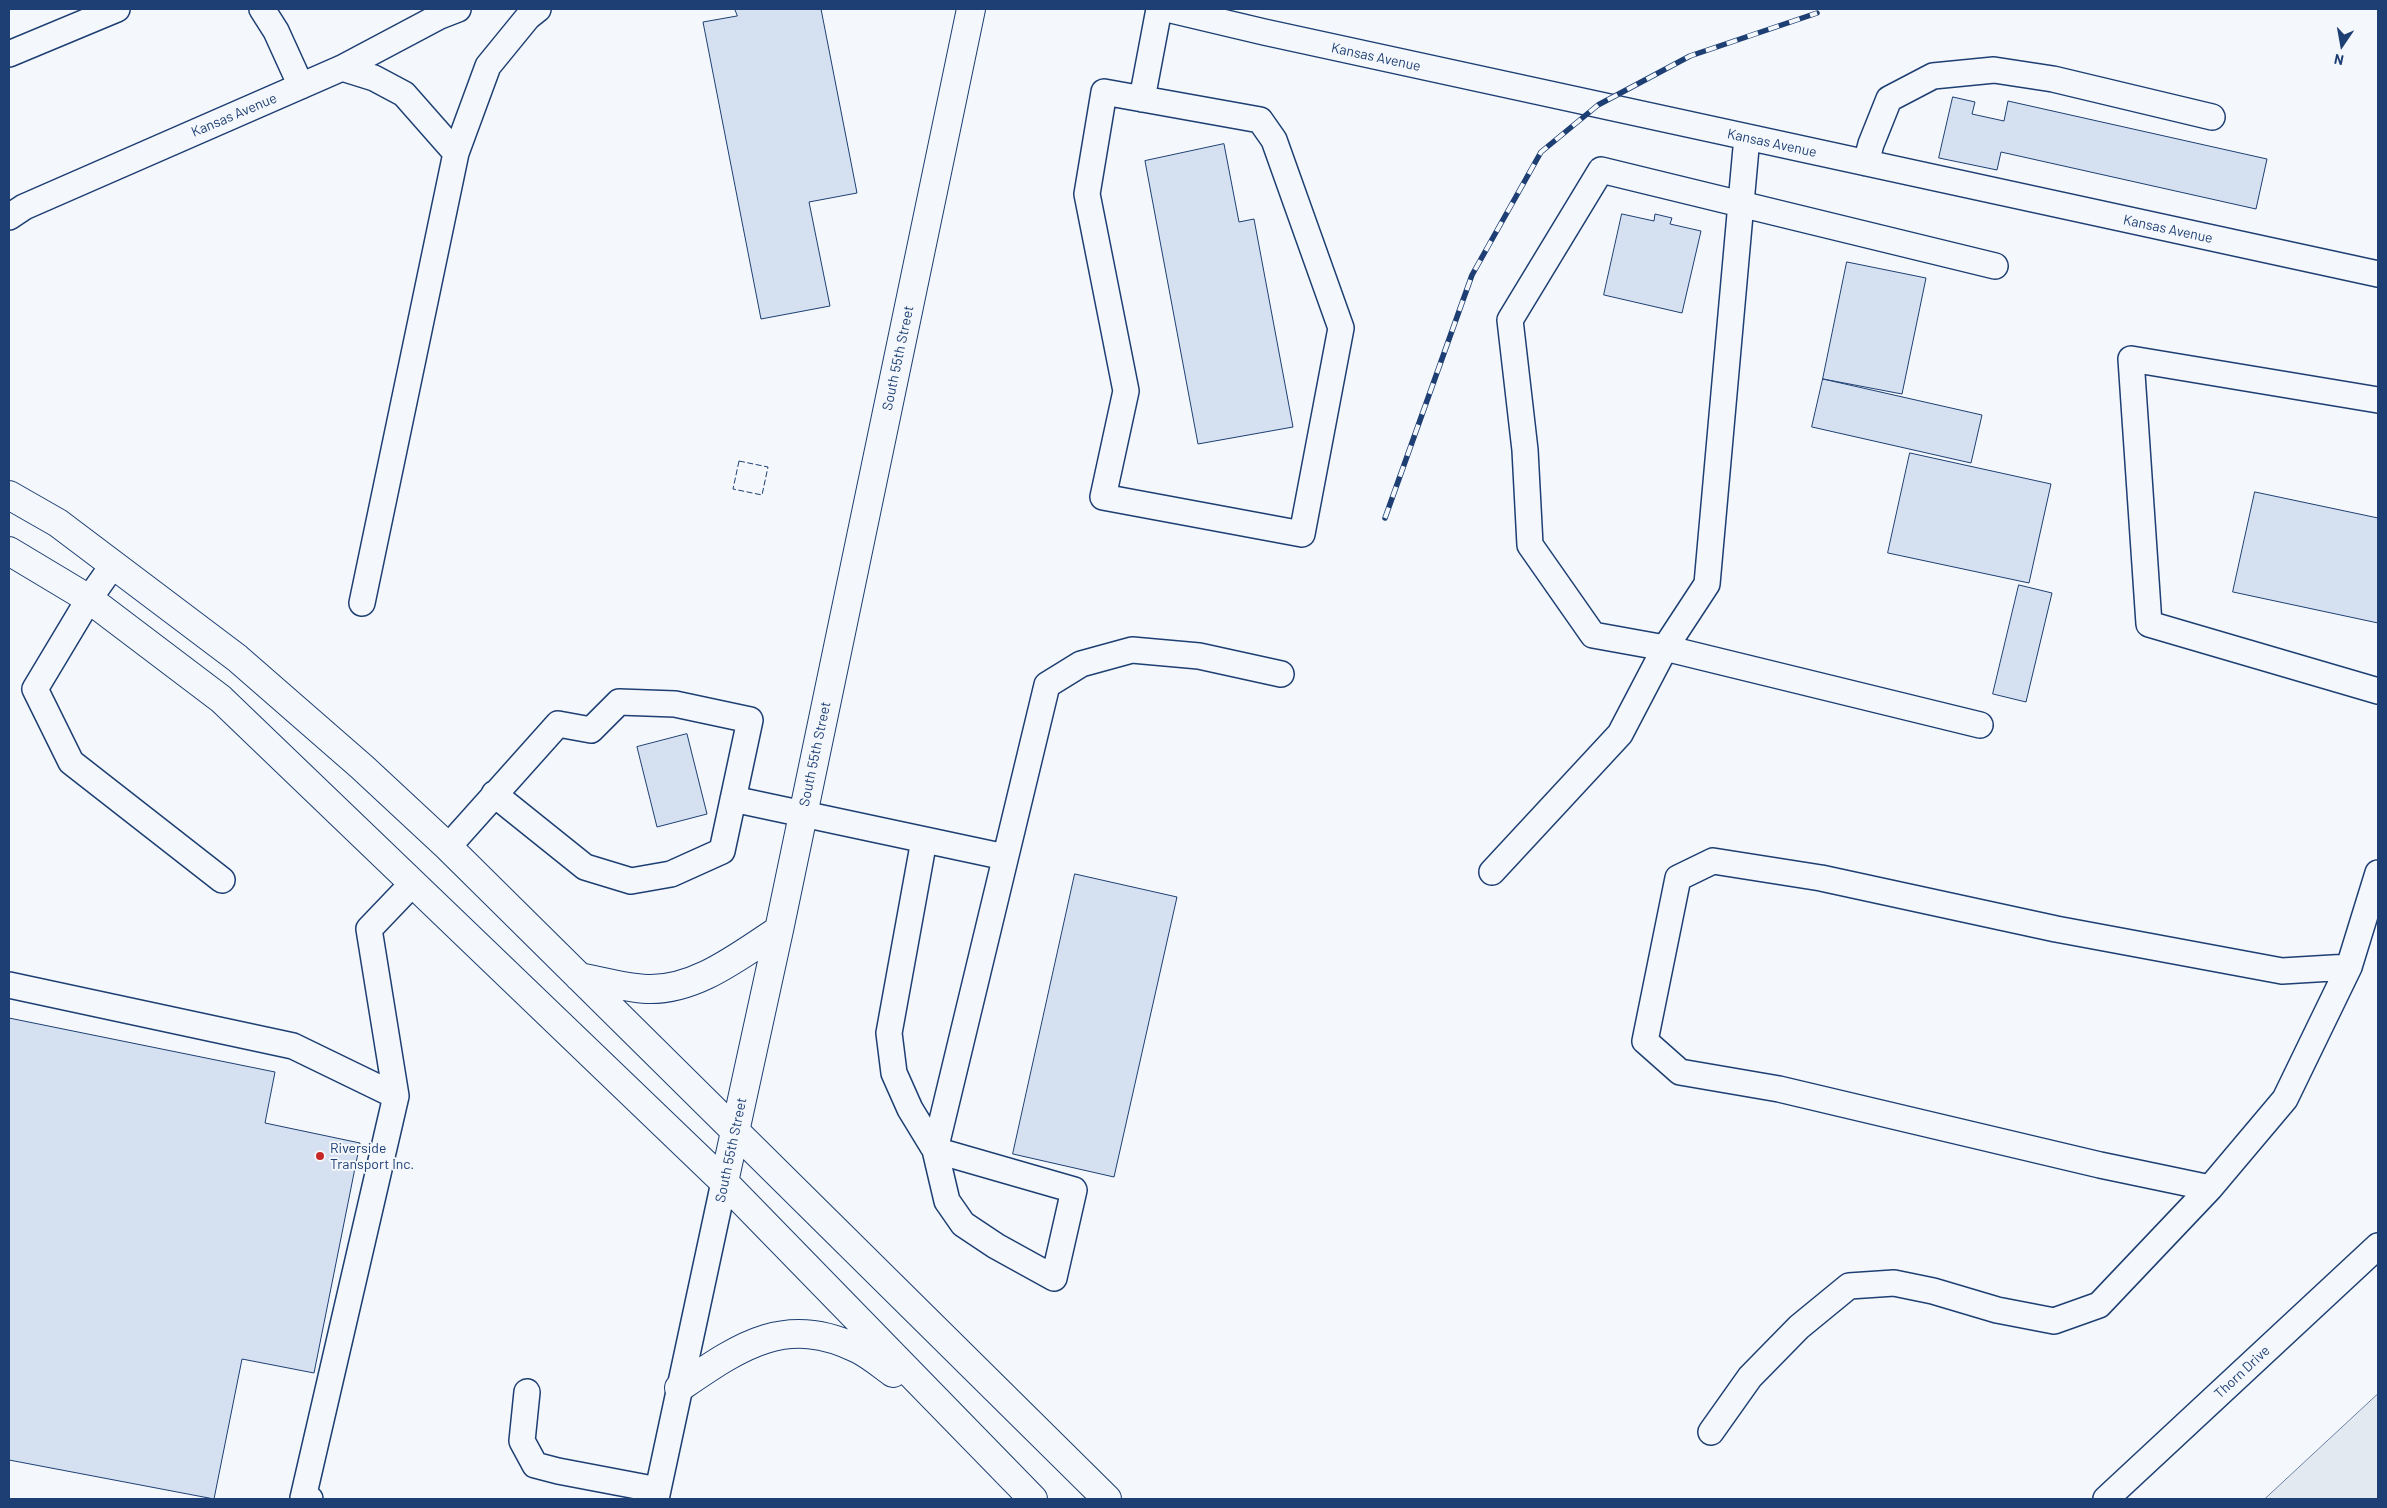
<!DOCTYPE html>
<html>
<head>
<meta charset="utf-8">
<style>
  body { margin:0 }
  #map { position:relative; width:2387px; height:1508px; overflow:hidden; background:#f4f7fb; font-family:Barlow,sans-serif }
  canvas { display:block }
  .frame { position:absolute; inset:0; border:10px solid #1d3f73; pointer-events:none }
  .north { position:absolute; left:2317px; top:20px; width:50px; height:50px; -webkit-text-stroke:4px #f4f7fb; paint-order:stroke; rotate:192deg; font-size:14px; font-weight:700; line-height:20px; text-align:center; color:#1d3f73 }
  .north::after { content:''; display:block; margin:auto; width:18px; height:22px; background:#1d3f73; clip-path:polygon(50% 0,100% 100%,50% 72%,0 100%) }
</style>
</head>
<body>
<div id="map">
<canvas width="2387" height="1508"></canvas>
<div class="frame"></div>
<div class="north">N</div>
</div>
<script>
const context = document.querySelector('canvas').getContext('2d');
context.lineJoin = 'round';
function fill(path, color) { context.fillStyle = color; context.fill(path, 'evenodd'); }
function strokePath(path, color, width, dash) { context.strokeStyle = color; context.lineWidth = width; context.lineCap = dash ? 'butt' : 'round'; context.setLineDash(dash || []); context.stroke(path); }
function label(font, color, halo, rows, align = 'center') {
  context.font = font + ' Barlow,sans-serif'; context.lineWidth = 4; context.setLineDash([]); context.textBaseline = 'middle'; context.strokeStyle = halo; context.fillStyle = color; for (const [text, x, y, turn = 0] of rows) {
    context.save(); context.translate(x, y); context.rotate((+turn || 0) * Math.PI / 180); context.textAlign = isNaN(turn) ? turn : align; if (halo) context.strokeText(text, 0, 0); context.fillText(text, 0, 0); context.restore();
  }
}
const green = new Path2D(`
  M2378,1394v105h-113z`);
fill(green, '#e3e9f0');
strokePath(green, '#687fa3', 1);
const building = new Path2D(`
  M735,9h86l36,184 -48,9 21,104 -69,13 -58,-297 34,-6z
  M1953,97l22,5 -3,12 32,7 4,-20 259,58 -11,50 -255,-57 -4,18 -58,-12z
  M1224,144l15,78 15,-3 39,208 -95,17 -53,-283z
  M1622,214l32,7 1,-7 17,4 -2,6 31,7 -19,82 -78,-18z
  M1847,262l79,16 -24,116 -79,-15z
  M1823,379l159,36 -11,48 -159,-36z
  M1910,453l141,31 -22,99 -141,-30z
  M2255,492l123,26v105l-145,-31z
  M2019,585l33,8 -26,109 -33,-8z
  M687,734l20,80 -50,13 -20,-80z
  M1075,874l102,23 -63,280 -101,-23z
  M9,1018l266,54 -10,51 95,20 -46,230 -72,-14 -28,140 -205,-39z`);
fill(building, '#d5e0f0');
strokePath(building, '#1d3f73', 1);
const minor = new Path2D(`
  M262,9l14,22 25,55
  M1167,9l97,23 1114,242
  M9,54l108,-45
  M342,68l32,10 30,16 52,59 -94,450
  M1104,92l156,28 14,20 67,188 -39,206 -199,-37 23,-106 -39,-197z
  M1142,99l17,-90
  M1747,137l-6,66 -34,381 -42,64 -72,-13 -63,-90 -5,-95 -15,-130 91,-150 394,96
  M456,153l32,-87 40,-49 10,-8
  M1866,163l5,-19 18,-45 44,-23 61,-6 59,9 159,38
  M9,217l15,-10 318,-139 98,-52 18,-7
  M2378,400l-247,-41 18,265 229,67
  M113,565l-24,34 -54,90 36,73 151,118
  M733,799l272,58
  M924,840l-35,193 5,40 16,36 25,41 12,51 16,23 33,22 58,32 20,-88 -139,-40 112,-465 34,-21 51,-14 67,6 82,18
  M448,847l110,-123 33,6 28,-28 56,2 75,16 -28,131 -51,23 -40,7 -46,-14 -91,-73
  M1492,872l128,-138 45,-86 315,77
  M2349,967l-67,4 -226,-42 -235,-51 -108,-17 -35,17 -33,163 35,31 99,17 321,76 110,23 75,-89 64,-132 29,-94
  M9,985l284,61 103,50
  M527,1392l-5,49 13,24 23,6 100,19
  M1711,1432l39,-55 49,-50 50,-41 45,-3 39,8 64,19 57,11 45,-16 111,-117
  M310,1499l-7,-1 93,-402 -27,-167 44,-46
  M656,1499l68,-317
  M2106,1499l272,-253`);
const major = new Path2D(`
  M9,495l49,28 179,135 125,109 86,80 659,652
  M9,551l80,48 132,100 503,483 309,317
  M579,977c22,4 46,11 68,12 49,2 93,-34 132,-59
  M724,1182l55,-252 192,-921
  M679,1388c60,-41 106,-75 179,-39 12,6 24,16 35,24`);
strokePath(minor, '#1d3f73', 28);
strokePath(major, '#1d3f73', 30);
strokePath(minor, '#f4f7fb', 25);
strokePath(major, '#f4f7fb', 28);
const rail = new Path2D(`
  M1385,518l87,-243 69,-123 57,-47 92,-49 127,-43`);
strokePath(rail, '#1d3f73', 5.5);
strokePath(rail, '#f4f7fb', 4, [11]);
strokePath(new Path2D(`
  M739,461l29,6 -6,28 -29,-6z`), '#1d3f73', 1, [6, 2.5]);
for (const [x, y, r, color] of [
  [320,1156,5,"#c62828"]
]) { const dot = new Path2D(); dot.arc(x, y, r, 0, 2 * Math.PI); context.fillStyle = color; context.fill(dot); strokePath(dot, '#f4f7fb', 2); }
label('14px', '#1d3f73', '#f4f7fb', [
  ["Kansas Avenue",1376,57,12],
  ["Kansas Avenue",234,115,-23],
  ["Kansas Avenue",1772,143,12],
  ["Kansas Avenue",2168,229,12],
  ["South 55th Street",898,358,-78],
  ["South 55th Street",815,754,-78],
  ["South 55th Street",731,1150,-78],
  ["Thorn Drive",2242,1372,-43]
]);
label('14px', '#1d3f73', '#f4f7fb', [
  ["Riverside",330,1148],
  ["Transport Inc.",330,1164]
], 'left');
</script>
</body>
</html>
